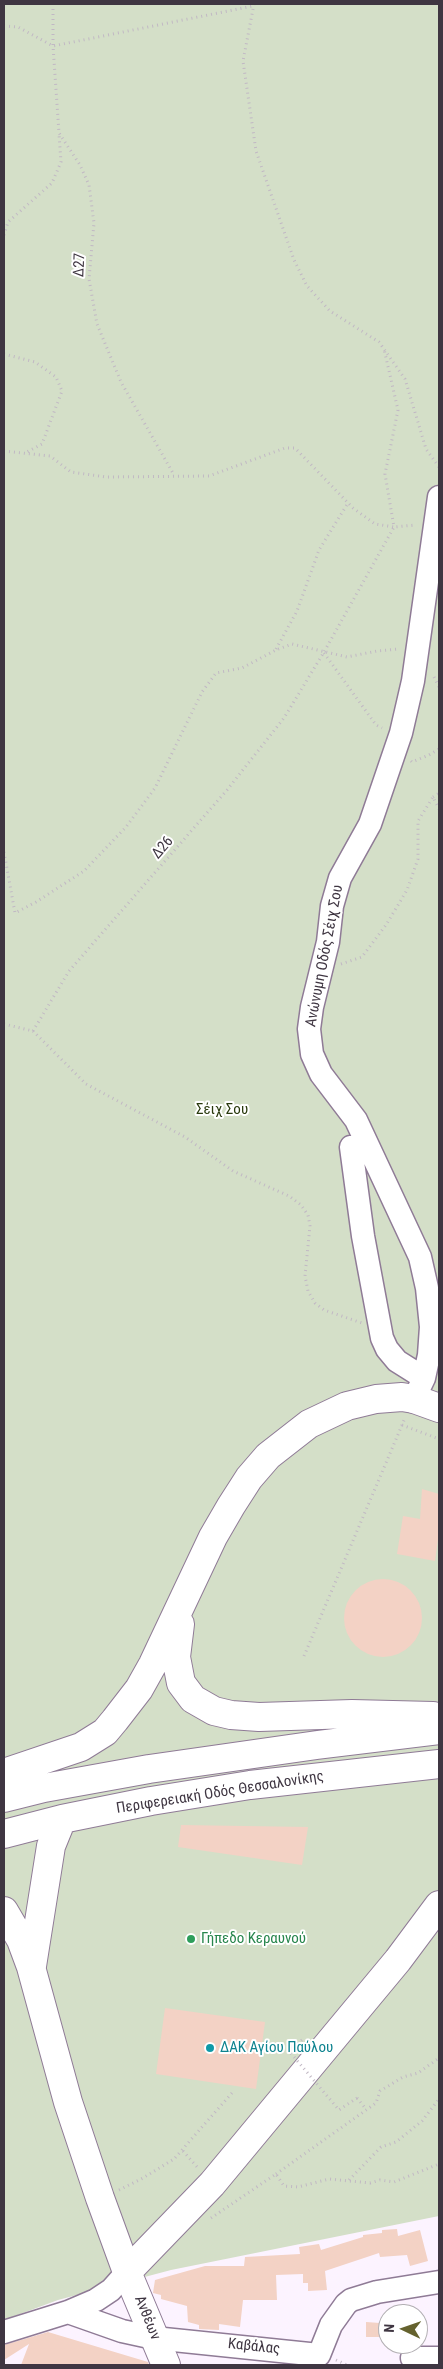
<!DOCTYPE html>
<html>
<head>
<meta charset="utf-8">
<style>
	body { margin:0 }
	#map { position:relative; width:443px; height:2369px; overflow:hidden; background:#fcf3ff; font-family:"Roboto Condensed",sans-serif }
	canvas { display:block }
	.frame { position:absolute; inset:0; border:5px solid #3f3642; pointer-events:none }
	.north { position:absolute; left:378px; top:2304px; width:50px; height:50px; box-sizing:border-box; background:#fff; border:1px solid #b2afb3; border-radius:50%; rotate:273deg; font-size:14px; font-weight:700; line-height:20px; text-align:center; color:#3f3642 }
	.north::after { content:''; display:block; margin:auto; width:18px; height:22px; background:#65622e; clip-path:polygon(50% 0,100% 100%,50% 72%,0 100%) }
</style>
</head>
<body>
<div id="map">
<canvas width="443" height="2369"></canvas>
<div class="frame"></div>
<div class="north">N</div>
</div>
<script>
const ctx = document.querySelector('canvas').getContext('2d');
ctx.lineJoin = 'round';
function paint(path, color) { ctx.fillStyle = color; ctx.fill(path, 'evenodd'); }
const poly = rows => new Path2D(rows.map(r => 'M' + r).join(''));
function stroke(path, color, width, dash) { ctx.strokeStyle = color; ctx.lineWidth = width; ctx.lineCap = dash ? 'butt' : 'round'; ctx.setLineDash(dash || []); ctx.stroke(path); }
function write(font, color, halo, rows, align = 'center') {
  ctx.font = font + ' "Roboto Condensed",sans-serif'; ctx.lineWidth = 4; ctx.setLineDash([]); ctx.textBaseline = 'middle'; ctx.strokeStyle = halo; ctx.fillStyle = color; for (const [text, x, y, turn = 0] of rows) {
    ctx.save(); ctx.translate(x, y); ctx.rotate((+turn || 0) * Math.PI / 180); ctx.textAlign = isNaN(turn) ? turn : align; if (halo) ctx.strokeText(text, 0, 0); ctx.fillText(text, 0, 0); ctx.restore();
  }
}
paint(poly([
	[4,4,439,4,439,2216,171,2270,58,2300,4,2320]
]), '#d4dfc8');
paint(poly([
	[422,1489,439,1494,439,1532,435,1561,397,1554,403,1516,420,1519],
	'344 1618a39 39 0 1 1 78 0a39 39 0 1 1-78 0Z',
	[181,1825,308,1827,302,1865,178,1847],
	[165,2008,265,2022,256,2089,156,2074],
	[397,2229,398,2236,420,2230,428,2261,410,2266,407,2255,380,2257,379,2253,325,2271,327,2290,308,2291,308,2283,303,2283,303,2274,276,2275,277,2300,243,2300,240,2327,219,2324,219,2330,199,2329,199,2325,188,2322,187,2306,161,2299,161,2295,153,2293,155,2280,205,2266,244,2266,245,2257,300,2254,299,2247,319,2244,321,2250,363,2237,363,2235,382,2233,382,2230],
	[366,2322,380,2323,379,2337,366,2337],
	[48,2332,148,2362,149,2365,21,2365,29,2344,4,2360,4,2345]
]), '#f3d2c5');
const minor = poly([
	[351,1147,363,1236,382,1338,387,1349,397,1361,424,1378],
	[414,1399,424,1378,429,1355,431,1327,427,1288,420,1257,356,1120,321,1074,312,1054,309,1029,312,1007,328,942,332,906,340,878,370,824,401,733,413,681,439,497],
	[68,2312,122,2331,154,2338,319,2355,331,2325,346,2304,351,2300,377,2292,439,2282],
	[4,2332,68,2312,96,2300,111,2290,127,2272],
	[412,2358,439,2358]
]);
const major = poly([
	[414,1399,439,1408],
	[166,2365,127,2272,212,2184,398,1960,439,1905]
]);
const highway = poly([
	[180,1624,176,1657,181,1683,193,1699,214,1711,231,1715,259,1717,352,1714,433,1716],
	[4,1773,81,1747,105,1732,115,1720,139,1689,153,1664,213,1537,231,1506,249,1478,268,1456,309,1424,347,1406,376,1399,402,1397,414,1399],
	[4,1798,44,1788,149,1769,317,1745,439,1730],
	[4,1834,62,1819,151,1801,250,1785,439,1764],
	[4,1911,21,1940,31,1967,68,2102,100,2198,127,2272],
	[32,1966,51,1846,62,1819]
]);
stroke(minor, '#8f7b96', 25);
stroke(major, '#8f7b96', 30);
stroke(highway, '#8f7b96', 30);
stroke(poly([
	[53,4,53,46,59,133,80,165,89,185,94,223,89,279,97,324,121,382,174,475],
	[254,4,243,61,256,151,294,260,307,286,330,311,379,342,405,379,426,449,439,467],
	[4,26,18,27,53,46,253,6],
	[4,235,8,222,52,183,61,162,59,134],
	[4,354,35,362,56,377,62,391,42,444,25,453],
	[4,451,50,456,71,472,106,477,209,476,285,448,295,448,353,508,375,524,394,527,385,474,398,410,384,349],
	[276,649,297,611,319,550,348,503],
	[324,653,376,725,382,728],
	[434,677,439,687],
	[411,761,412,762,429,755,439,749],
	[433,797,439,793],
	[4,852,15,913,36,902,84,871,126,827,155,788,202,692,216,673,242,668,276,650,292,644,347,657,377,651,399,649],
	[341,964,362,957,386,925,407,890,418,859,418,821,433,797,439,809],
	[4,1024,33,1031],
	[33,1031,69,971,227,790,284,718,324,652,394,527,416,525],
	[33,1031,86,1084,185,1137,233,1171,289,1196,301,1205,308,1215,310,1226,305,1276,308,1291,315,1303,324,1310,362,1323],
	[402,1425,439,1439],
	[304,1656,405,1418],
	[357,2098,366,2109],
	[183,2151,198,2168],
	[276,2174,376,2103,380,2091,403,2077,418,2073,439,2058],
	[349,2180,381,2147,396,2142,422,2121,439,2099],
	[119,2190,143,2178,174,2159,232,2093],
	[211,2218,276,2174,284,2186,298,2187,329,2179,370,2183,380,2180,394,2182,439,2164],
	[336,2360,347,2365]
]), '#c1b8c4', 3, [1, 4]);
stroke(minor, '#fff', 22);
stroke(major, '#fff', 28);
stroke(highway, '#fff', 28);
stroke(poly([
	[302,2040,289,2051,339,2110,357,2098]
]), '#c1b8c4', 3, [1, 4]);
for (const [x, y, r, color] of [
	[191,1939,5,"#2e9e5b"],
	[210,2048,5,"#0f9aa8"]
]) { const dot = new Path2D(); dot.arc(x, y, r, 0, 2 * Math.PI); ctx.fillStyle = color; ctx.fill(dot); stroke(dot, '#fff', 2); }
write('15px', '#3f3642', '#fff', [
	["Δ27",80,265,-88],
	["Δ26",163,848,-49],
	["Ανώνυμη Οδός Σέιχ Σου",325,956,-79],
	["Περιφερειακή Οδός Θεσσαλονίκης",220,1793,-9],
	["Ανθέων",147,2318,68],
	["Καβάλας",254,2347,6]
]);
write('15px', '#28390c', '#fff', [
	["Σέιχ Σου",222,1110]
]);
write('15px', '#27864d', '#fff', [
	["Γήπεδο Κεραυνού",201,1939]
], 'left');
write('15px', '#0d838f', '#fff', [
	["ΔΑΚ Αγίου Παύλου",220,2048]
], 'left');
</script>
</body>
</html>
